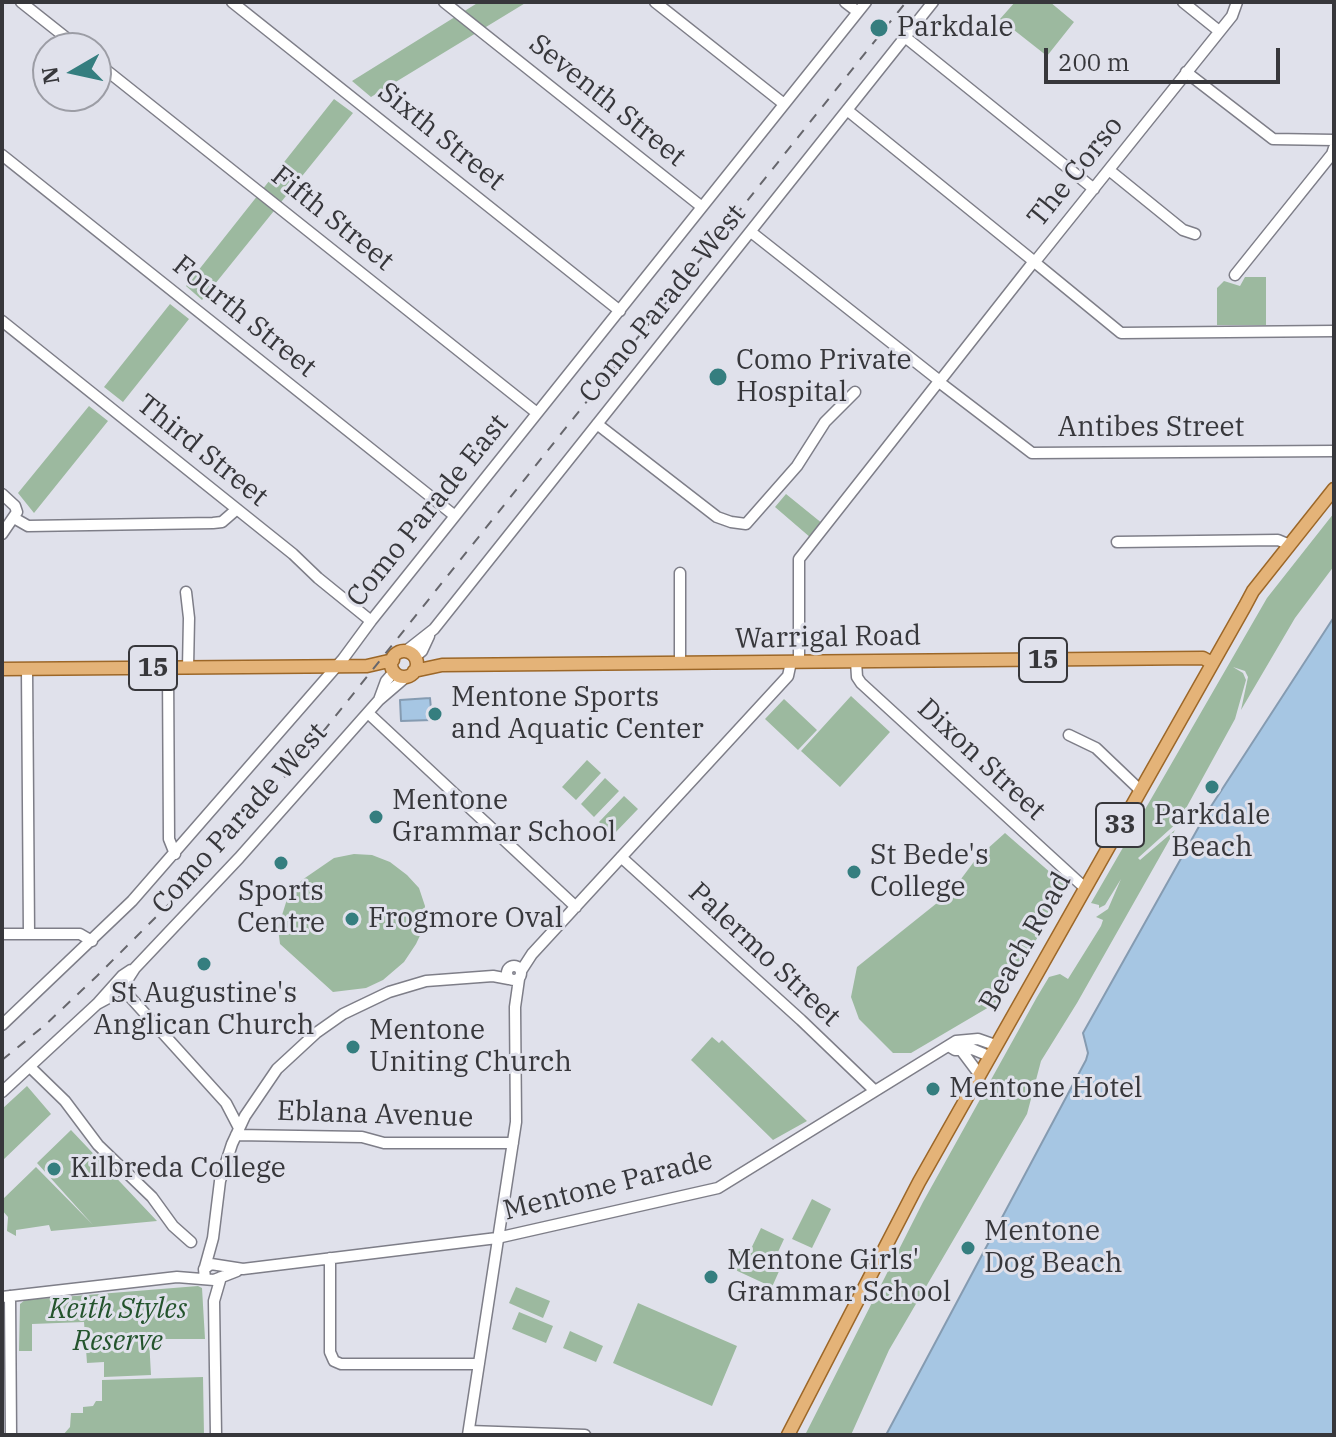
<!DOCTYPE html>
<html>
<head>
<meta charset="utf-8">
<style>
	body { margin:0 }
	#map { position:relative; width:1336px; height:1437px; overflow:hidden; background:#e0e1eb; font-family:"IBM Plex Serif",serif }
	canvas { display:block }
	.frame { position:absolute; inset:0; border:4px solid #37373b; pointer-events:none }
	.north { position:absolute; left:32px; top:32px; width:80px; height:80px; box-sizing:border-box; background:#e0e1eb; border:2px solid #9c9da5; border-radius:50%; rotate:261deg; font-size:22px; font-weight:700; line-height:32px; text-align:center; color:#37373b }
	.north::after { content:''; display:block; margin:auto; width:28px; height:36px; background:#357e7f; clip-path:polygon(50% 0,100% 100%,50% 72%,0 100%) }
	.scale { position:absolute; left:1044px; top:48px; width:236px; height:36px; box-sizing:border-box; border:4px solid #37373b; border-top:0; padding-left:10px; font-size:24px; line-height:28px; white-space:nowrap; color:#37373b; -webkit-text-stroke:6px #e0e1eb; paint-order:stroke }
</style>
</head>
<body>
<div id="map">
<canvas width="1336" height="1437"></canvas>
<div class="frame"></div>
<div class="north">N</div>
<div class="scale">200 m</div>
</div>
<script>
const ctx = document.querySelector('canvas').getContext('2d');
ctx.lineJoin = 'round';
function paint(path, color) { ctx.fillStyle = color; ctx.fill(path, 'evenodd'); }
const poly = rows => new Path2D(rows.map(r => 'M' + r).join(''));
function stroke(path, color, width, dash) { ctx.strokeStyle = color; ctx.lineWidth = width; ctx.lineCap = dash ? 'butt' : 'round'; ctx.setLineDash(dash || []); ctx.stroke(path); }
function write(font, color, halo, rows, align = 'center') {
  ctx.font = font + ' "IBM Plex Serif",serif'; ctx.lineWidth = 6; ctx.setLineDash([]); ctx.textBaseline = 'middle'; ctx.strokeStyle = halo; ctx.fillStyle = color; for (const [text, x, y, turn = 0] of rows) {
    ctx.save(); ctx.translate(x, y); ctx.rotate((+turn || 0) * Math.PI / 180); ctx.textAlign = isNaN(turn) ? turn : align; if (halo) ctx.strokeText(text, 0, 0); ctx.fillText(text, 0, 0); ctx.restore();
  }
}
paint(poly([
	[479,2,527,2,371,97,352,81],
	[1015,2,1050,2,1074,22,1047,56,1000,19],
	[334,99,353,113,202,300,186,286],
	[1245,277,1266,277,1266,325,1217,325,1217,288,1224,281,1240,286],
	[170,304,189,319,123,402,104,387],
	[89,406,108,421,34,513,18,493],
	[786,494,823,524,811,538,775,507],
	[1334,513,1334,566,1295,618,1241,710,1248,677,1245,671,1233,667,1243,673,1246,680,1235,719,1179,821,1138,858,1140,860,1175,830,1077,1003,1041,1061,1027,1114,889,1350,851,1435,805,1435,923,1202,1037,997,1049,977,1060,974,1068,979,1101,926,1103,920,1096,917,1108,909,1121,879,1105,905,1099,908,1099,905,1091,903,1267,598],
	[851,696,890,732,840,787,801,751],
	[784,699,817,730,798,750,765,719],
	[587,760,601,773,576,800,562,787],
	[605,778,619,791,594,817,581,804],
	[624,796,638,809,613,835,599,822],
	[1005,833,1067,887,1001,1000,911,1053,893,1053,859,1019,851,997,857,967,952,891,976,859],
	[354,854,372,855,390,862,407,875,419,888,425,906,424,927,416,944,404,962,383,980,366,988,333,992,280,944,278,928,288,896,302,880,334,858],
	[712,1037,719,1043,722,1040,807,1121,773,1140,691,1060],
	[27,1086,51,1114,2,1161,2,1109],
	[71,1130,157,1221,51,1231,49,1225,16,1230,16,1236,7,1231,8,1217,2,1210,2,1200,36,1167,93,1225,37,1163],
	[812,1199,831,1209,812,1248,792,1239],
	[761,1228,784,1239,772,1265,780,1269,772,1287,731,1268,739,1251,748,1255],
	[198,1286,202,1288,205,1339,149,1339,151,1375,104,1377,104,1362,87,1363,84,1322,32,1324,32,1351,19,1351,20,1304,25,1300],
	[516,1287,550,1301,543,1318,509,1303],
	[638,1303,737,1346,712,1406,613,1363],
	[519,1312,553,1326,546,1343,512,1329],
	[570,1331,603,1346,596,1362,563,1348],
	[203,1377,204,1435,63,1435,70,1427,71,1413,83,1413,83,1407,93,1406,96,1401,102,1401,102,1380]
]), '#9cb99f');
const water = poly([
	[1334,617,1334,1435,886,1435,1086,1060,1088,1053,1083,1033,1206,814,1334,617],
	[430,698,432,720,401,721,400,700,430,698]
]);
paint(water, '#a6c6e3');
stroke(water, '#859bb1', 2);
const minor = poly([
	[21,2,79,48],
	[232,2,620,311],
	[444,2,702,207],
	[655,2,784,104],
	[845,2,858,12],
	[1183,2,1219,31],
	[905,37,1094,189],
	[96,62,537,413],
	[1186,72,1273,139,1334,140],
	[847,110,1031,259],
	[2,155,455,516],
	[1109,170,1183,230,1195,234],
	[751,232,936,378],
	[1038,258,1232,16,1237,2],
	[1038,265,1121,333,1334,331],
	[1235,275,1332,154,1334,148],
	[2,321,293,554,318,578,371,621],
	[943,377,1031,265],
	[943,385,1032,453,1334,451],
	[597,424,717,517,731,522,746,524,797,466,825,422,855,392],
	[2,494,15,506,17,512,2,534],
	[14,518,28,526,213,523,222,522,237,509],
	[1117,542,1278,540,1290,545],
	[680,573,680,663],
	[186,592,189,618,188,668],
	[406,651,434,629,933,2],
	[416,656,422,651,429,636],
	[856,661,857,677,861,683,1085,888],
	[799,662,799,559,936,385],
	[168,668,169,839,175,854],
	[27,669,29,934],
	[379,700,386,681,393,673],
	[368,713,576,907],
	[1069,735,1096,748,1140,790],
	[621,857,801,1020,874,1090],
	[2,934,80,934,92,941],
	'507 973a7 7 0 1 1 14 0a7 7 0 1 1-14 0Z',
	[521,971,532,954,788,676,791,662],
	[121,987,226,1103,239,1128],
	[97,1004,110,997,126,982,135,968,239,858,379,700,407,676],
	[2,1025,132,901,343,659,371,621,866,2],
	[950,1047,955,1050,972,1049,989,1056],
	[961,1050,979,1074],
	[30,1067,65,1101,98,1145,152,1197,173,1226,191,1242],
	[2,1092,97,1004,122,976,131,970],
	[236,1135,362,1137,384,1143,513,1143],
	[330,1258,330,1352,334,1361,341,1364,479,1364],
	[205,1267,213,1238,220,1181,232,1144,245,1116,277,1069,316,1033,343,1014,389,992,426,981,493,976,509,979],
	[205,1278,204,1269,211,1264,243,1269,497,1238,718,1188,956,1041,978,1039,995,1045],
	[10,1296,11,1435],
	[2,1297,177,1277,214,1280,237,1271],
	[469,1431,585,1435],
	[216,1435,214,1301,221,1277],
	[468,1435,516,1122,515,1007,519,979]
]);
const major = poly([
	'391 664a13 13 0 1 1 26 0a13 13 0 1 1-26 0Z',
	[2,669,367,666,393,660],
	[414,671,442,665,1203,658,1212,663],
	[788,1435,919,1182,1245,606,1253,591,1334,489]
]);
stroke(minor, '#7e7e88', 13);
stroke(major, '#9c6728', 15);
stroke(minor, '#fff', 10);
stroke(major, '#e4b378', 12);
stroke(poly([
	[2,1060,44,1026,97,976,179,894,257,809,322,733,906,2]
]), '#66666c', 2, [10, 10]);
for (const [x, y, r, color] of [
	[879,28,10,"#357e7f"],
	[718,377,10,"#357e7f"],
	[435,714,8,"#357e7f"],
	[1212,787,8,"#357e7f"],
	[376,817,8,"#357e7f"],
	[281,863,8,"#357e7f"],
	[854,872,8,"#357e7f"],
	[352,919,8,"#357e7f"],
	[204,964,8,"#357e7f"],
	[353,1047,8,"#357e7f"],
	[933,1089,8,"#357e7f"],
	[54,1169,8,"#357e7f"],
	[968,1248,8,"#357e7f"],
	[711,1277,8,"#357e7f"]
]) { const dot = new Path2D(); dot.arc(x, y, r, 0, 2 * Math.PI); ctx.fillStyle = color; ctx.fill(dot); stroke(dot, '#e0e1eb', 3); }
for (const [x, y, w] of [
	[1043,660,48],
	[153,668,48],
	[1120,825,48]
]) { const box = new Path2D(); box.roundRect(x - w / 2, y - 22, w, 44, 6); ctx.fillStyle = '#e0e1eb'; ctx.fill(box); stroke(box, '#37373b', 2); }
write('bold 26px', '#37373b', null, [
	["15",1043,660],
	["15",153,668],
	["33",1120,825]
]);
write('28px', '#37373b', '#e0e1eb', [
	["Parkdale",897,28],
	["Como Private",736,361],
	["Hospital",736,393],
	["Mentone Sports",451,698],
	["and Aquatic Center",451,730],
	["Mentone",392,801],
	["Grammar School",392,833],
	["Parkdale",1212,816,"center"],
	["Beach",1212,848,"center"],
	["St Bede's",870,856],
	["College",870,888],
	["Sports",281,892,"center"],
	["Centre",281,924,"center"],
	["Frogmore Oval",368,919],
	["St Augustine's",204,994,"center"],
	["Anglican Church",204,1026,"center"],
	["Mentone",369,1031],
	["Uniting Church",369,1063],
	["Mentone Hotel",949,1089],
	["Kilbreda College",70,1169],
	["Mentone",984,1232],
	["Dog Beach",984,1264],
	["Mentone Girls'",727,1261],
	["Grammar School",727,1293]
], 'left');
write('28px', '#37373b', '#e0e1eb', [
	["Seventh Street",607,101,39],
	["Sixth Street",441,137,39],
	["The Corso",1076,172,-51],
	["Fifth Street",332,219,39],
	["Como Parade West",663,304,-51],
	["Fourth Street",244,317,39],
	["Antibes Street",1151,428],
	["Third Street",202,451,39],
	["Como Parade East",428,511,-51],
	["Warrigal Road",828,638,-1],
	["Dixon Street",981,760,43],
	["Como Parade West",240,819,-48],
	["Beach Road",1026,942,-60],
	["Palermo Street",764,955,43],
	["Eblana Avenue",375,1115,2],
	["Mentone Parade",608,1186,-14]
]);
write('italic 28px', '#24542d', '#e0e1eb', [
	["Keith Styles",118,1310],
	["Reserve",118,1342]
]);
</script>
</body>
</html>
